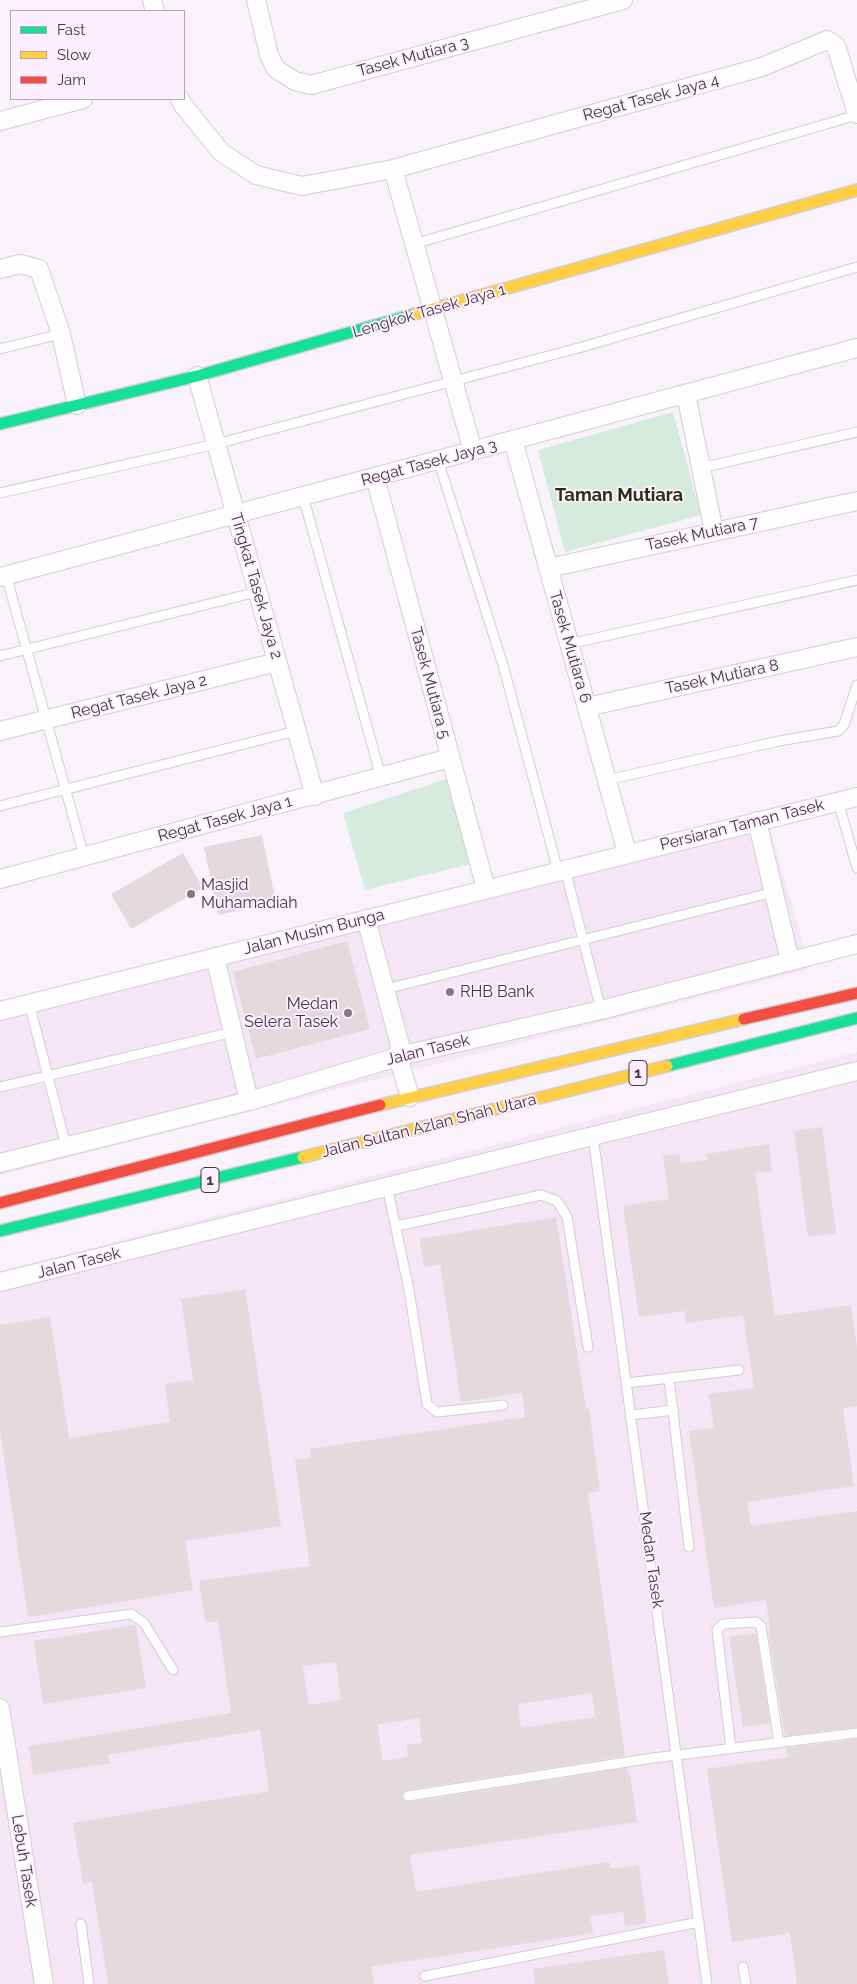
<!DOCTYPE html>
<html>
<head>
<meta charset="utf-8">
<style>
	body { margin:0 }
	#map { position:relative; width:857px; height:1984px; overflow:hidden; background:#faf2fb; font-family:Raleway,sans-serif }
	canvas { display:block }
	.legend { position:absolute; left:10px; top:10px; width:175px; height:90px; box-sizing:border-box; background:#fdeeff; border:1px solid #b1a6b2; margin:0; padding:6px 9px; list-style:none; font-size:15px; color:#3f393f }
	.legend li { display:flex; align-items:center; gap:10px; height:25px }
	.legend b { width:25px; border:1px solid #b1a6b2 }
</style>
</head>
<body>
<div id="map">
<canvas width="857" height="1984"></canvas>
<ul class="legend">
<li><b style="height:6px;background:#16e098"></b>Fast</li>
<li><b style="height:6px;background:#ffcf43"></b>Slow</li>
<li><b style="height:6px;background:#f24e42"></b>Jam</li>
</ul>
</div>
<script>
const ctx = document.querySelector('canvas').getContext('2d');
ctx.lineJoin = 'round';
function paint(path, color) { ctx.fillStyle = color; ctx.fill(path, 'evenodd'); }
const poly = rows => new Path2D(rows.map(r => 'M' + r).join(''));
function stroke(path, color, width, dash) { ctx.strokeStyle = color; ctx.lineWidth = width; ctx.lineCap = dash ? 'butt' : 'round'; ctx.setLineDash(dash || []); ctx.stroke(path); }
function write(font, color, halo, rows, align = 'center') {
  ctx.font = font + ' Raleway,sans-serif'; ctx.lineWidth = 4; ctx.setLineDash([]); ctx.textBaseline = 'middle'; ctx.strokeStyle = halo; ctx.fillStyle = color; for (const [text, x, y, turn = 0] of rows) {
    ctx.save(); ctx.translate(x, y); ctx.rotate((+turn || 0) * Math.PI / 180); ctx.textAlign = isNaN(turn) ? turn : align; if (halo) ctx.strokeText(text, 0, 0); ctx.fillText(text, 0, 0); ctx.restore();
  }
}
paint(poly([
	[765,811,810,969,0,1175,0,1002],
	[857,1052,857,1984,0,1984,0,1271]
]), '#f5e6f6');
paint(poly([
	[673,412,701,515,565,552,538,450],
	[446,779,470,864,365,890,343,813]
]), '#d4ebdd');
paint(poly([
	[262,835,276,903,218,915,204,847],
	[183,853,203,888,131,929,111,894],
	[347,941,370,1029,256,1059,233,972],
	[822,1127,836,1233,808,1237,794,1131],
	[769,1144,772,1171,755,1173,775,1316,851,1305,857,1348,857,1406,843,1408,854,1486,747,1502,751,1526,857,1511,857,1727,785,1736,768,1631,770,1631,766,1600,714,1608,689,1431,714,1428,709,1394,754,1388,743,1315,686,1323,684,1311,639,1317,623,1206,669,1199,663,1156,680,1154,681,1163,707,1160,706,1154],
	[556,1217,586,1409,589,1408,600,1491,588,1493,625,1756,407,1790,402,1796,403,1800,409,1802,627,1768,628,1775,630,1774,637,1822,410,1855,416,1892,609,1862,610,1869,639,1865,647,1923,625,1926,623,1912,590,1916,593,1933,371,1967,374,1984,108,1984,92,1882,83,1884,73,1823,269,1791,260,1730,108,1755,110,1763,33,1775,29,1746,231,1713,218,1621,206,1623,199,1581,310,1566,295,1460,311,1458,310,1449,525,1417,522,1393,461,1402,440,1264,424,1267,420,1239],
	[336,1662,341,1700,309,1705,303,1666],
	[592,1693,595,1717,521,1728,518,1704],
	[419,1718,422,1743,407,1745,408,1757,383,1761,377,1725],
	[245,1289,281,1526,185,1541,193,1590,28,1617,0,1431,0,1325,50,1317,69,1438,170,1422,165,1384,193,1380,181,1299],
	[136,1625,146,1688,43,1704,34,1641],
	[756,1633,770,1723,743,1727,729,1637],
	[857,1739,857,1984,797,1984,790,1933,732,1942,707,1769,788,1757,786,1748],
	[664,1950,669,1984,535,1984,533,1969]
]), '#e2dadc');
const lane = poly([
	[414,244,857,115],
	[0,349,61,334],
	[438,460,503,665,558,871],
	[701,468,857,432],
	[0,493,216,444,582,347,857,267],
	[303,496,381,777],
	[6,575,84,856],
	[569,644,857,580],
	[0,656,257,592],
	[607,780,779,741,838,731,844,725,857,685],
	[838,801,857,868],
	[0,806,296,731],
	[565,869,601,1010],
	[386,989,774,892],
	[29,1003,66,1146],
	[0,1087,233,1032],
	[593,1136,707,1984],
	[387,1186,409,1290,427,1404,437,1412,503,1405],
	[397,1226,541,1195,557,1201,567,1217,588,1347],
	[669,1378,689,1547],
	[627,1383,739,1370],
	[631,1415,674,1410],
	[0,1632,131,1614,144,1623,173,1670],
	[731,1749,717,1630,723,1624,756,1622,761,1626,779,1743],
	[408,1796,653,1758,857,1733],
	[81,1924,89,1984],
	[743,1967,746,1984],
	[425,1976,699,1922]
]);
const street = poly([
	[152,0,155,11],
	[256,0,269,55,276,69,295,81,311,85,623,0],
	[180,99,183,105,221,152,256,175,302,186,393,169,762,67,827,40,836,46,857,114],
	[0,121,83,99],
	[393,169,473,451],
	[0,269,20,264,39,269,61,334,77,405],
	[197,376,315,796],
	[686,394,714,532],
	[513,440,627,853],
	[375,477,486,889],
	[548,568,857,501],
	[0,577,857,348],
	[587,707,857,647],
	[0,731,277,662],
	[757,821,790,961],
	[0,879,450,758],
	[366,919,400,1045,398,1057,410,1097],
	[215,957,249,1101],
	[0,1011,857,797],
	[0,1163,249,1101,408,1054,601,1010,857,944],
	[0,1282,857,1071],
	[0,1708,44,1984]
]);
const fast = poly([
	[0,424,197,376,415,314],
	[667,1066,857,1018],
	[0,1231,303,1157]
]);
const slow = poly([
	[415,314,857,190],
	[380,1105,744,1019],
	[303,1157,667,1066]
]);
const jam = poly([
	[744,1019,857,993],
	[0,1203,380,1105]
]);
stroke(lane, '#d3cdd4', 11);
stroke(street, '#d3cdd4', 20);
stroke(fast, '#d3cdd4', 14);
stroke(slow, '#d3cdd4', 14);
stroke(jam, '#d3cdd4', 14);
stroke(lane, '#fefdfe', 9);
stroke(street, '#fefdfe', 18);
stroke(fast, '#16e098', 11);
stroke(slow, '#ffcf43', 11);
stroke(jam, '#f24e42', 11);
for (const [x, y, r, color] of [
	[191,894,5,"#807a81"],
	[450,992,5,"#807a81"],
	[348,1013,5,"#807a81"]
]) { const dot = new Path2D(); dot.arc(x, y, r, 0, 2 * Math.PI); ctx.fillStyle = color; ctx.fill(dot); stroke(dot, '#fdeeff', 2); }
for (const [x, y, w] of [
	[638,1073,18],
	[210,1180,18]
]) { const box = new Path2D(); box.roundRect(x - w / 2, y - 12.5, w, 25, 4); ctx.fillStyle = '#fdeeff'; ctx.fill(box); stroke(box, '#3f393f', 1); }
write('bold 15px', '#3f393f', null, [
	["1",638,1073],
	["1",210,1180]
]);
write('16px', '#3f393f', '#fdeeff', [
	["Tasek Mutiara 3",413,57,-15],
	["Regat Tasek Jaya 4",651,98,-15],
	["Lengkok Tasek Jaya 1",429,311,-16],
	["Regat Tasek Jaya 3",429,463,-15],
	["Tasek Mutiara 7",702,534,-12],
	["Tingkat Tasek Jaya 2",256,586,74],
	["Tasek Mutiara 6",570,647,74],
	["Tasek Mutiara 8",722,677,-12],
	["Tasek Mutiara 5",430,683,75],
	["Regat Tasek Jaya 2",139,697,-14],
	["Regat Tasek Jaya 1",225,819,-15],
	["Persiaran Taman Tasek",742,825,-14],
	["Jalan Musim Bunga",314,932,-14],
	["Jalan Tasek",428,1050,-14],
	["Jalan Sultan Azlan Shah Utara",429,1126,-14],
	["Jalan Tasek",79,1263,-14],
	["Medan Tasek",651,1560,82],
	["Lebuh Tasek",24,1861,81]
]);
write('16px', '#3f393f', '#fdeeff', [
	["Masjid",201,885],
	["Muhamadiah",201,903],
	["RHB Bank",460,992],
	["Medan",338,1004,"right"],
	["Selera Tasek",338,1022,"right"]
], 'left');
write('bold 18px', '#26310b', '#fdeeff', [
	["Taman Mutiara",619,496]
]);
</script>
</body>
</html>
